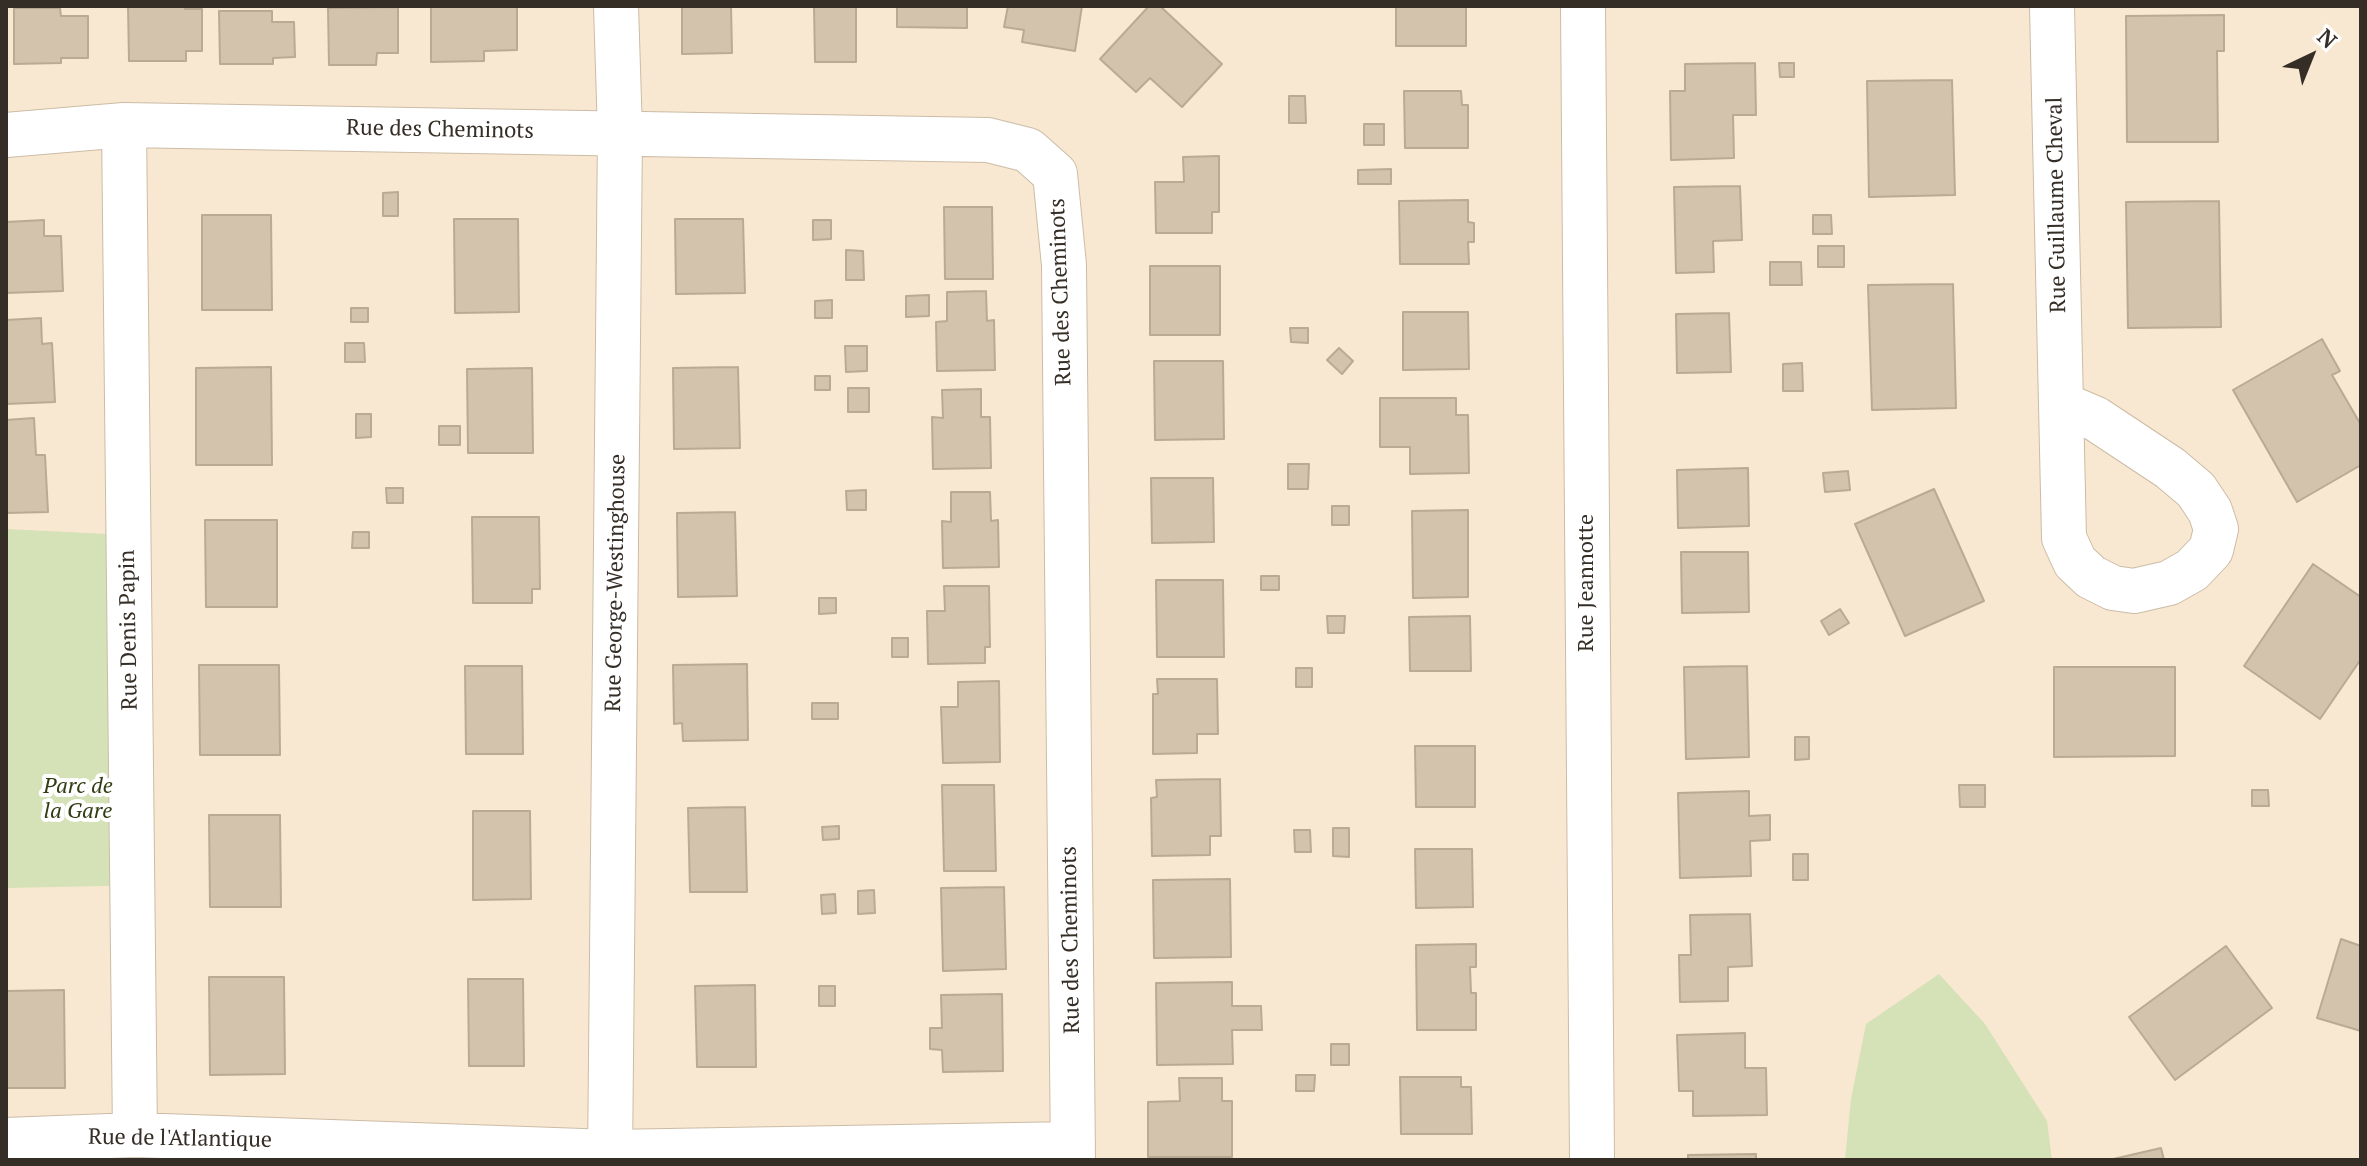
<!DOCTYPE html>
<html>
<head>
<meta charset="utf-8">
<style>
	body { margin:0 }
	#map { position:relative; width:2367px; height:1166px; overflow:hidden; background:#f8e8d1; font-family:"PT Serif",serif }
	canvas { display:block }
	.frame { position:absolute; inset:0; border:8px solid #352e26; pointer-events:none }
	.north { position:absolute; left:2271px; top:16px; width:80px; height:80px; -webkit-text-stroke:6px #fff; paint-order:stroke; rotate:43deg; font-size:22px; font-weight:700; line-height:32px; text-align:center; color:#352e26 }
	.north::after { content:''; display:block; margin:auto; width:28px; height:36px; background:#352e26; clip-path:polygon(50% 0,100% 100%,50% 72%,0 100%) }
</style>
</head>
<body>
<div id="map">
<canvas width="2367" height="1166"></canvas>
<div class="frame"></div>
<div class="north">N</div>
</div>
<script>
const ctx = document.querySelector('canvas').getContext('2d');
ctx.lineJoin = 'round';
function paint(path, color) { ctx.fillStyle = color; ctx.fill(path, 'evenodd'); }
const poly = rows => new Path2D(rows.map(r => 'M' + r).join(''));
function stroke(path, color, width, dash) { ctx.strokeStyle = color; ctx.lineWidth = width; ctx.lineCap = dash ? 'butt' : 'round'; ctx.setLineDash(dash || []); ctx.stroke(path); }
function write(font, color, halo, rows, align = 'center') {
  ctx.font = font + ' "PT Serif",serif'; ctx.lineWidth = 8; ctx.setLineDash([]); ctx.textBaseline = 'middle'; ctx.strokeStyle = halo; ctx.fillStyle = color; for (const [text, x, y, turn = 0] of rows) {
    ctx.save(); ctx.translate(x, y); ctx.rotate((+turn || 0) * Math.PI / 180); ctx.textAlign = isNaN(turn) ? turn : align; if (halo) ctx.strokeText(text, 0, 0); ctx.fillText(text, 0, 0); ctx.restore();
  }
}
paint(poly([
	[6,529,147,536,153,885,6,888],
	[1939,974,1985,1024,2047,1121,2052,1160,1845,1160,1851,1099,1866,1024]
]), '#d5e1b6');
const building = poly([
	[128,6,185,6,185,9,202,9,202,51,186,51,186,61,129,61,128,6],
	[431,6,517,6,517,50,484,51,484,61,431,62,431,6],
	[682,6,731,6,732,53,682,54,682,6],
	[814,6,856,6,856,62,815,62,814,6],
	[897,6,967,6,967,28,897,27,897,6],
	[1008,6,1082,6,1075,51,1022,42,1024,30,1004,27,1008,6],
	[1149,6,1160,6,1222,64,1182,107,1150,78,1136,92,1100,59,1149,6],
	[1396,6,1466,6,1466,46,1396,46,1396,6],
	[398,7,398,53,377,53,376,65,329,65,328,8,398,7],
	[14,8,60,8,61,16,88,16,88,58,61,58,61,63,14,64,14,8],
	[219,11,272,11,272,22,294,22,295,57,273,58,273,64,220,64,219,11],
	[2224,15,2224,51,2217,51,2218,142,2127,142,2126,16,2224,15],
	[1755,63,1756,115,1733,115,1734,158,1671,160,1670,91,1685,91,1685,64,1755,63],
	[1779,63,1794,63,1794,77,1780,77,1779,63],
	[1952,80,1955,195,1869,197,1867,81,1952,80],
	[1404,91,1461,91,1462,105,1468,105,1468,148,1405,148,1404,91],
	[1289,96,1305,96,1306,123,1289,123,1289,96],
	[1364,124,1384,124,1384,145,1364,145,1364,124],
	[1219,156,1219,212,1212,212,1212,233,1156,233,1155,182,1184,182,1183,157,1219,156],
	[1391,169,1391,184,1358,184,1358,170,1391,169],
	[1740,186,1742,240,1713,241,1714,272,1676,273,1674,187,1740,186],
	[398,192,398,216,383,216,383,193,398,192],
	[1468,200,1468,222,1474,223,1474,242,1468,242,1469,264,1400,264,1399,201,1468,200],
	[2219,201,2221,327,2128,328,2126,202,2219,201],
	[944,207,992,207,993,279,945,279,944,207],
	[202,215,271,215,272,310,202,310,202,215],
	[1813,215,1831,215,1832,234,1813,234,1813,215],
	[454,219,518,219,519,312,455,313,454,219],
	[675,219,743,219,745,293,676,294,675,219],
	[44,220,44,236,61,236,63,291,6,293,6,222,44,220],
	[813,220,831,220,831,239,813,240,813,220],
	[1818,246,1844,246,1844,267,1818,267,1818,246],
	[846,250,863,251,864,280,846,280,846,250],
	[1770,262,1801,262,1802,285,1770,285,1770,262],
	[1150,266,1220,266,1220,335,1150,335,1150,266],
	[1953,284,1956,408,1872,410,1868,285,1953,284],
	[986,291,987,321,994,320,995,370,937,371,936,322,947,321,947,292,986,291],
	[929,295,929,316,906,317,906,296,929,295],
	[832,300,832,318,815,318,815,301,832,300],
	[351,308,368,308,368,322,351,322,351,308],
	[1403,312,1468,312,1469,369,1403,370,1403,312],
	[1729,313,1731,372,1677,373,1676,314,1729,313],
	[41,318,42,344,52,343,55,402,6,404,6,320,41,318],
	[1290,328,1308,328,1308,343,1291,342,1290,328],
	[2322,339,2340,371,2332,375,2361,425,2361,465,2297,502,2233,390,2322,339],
	[345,343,364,343,365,362,345,362,345,343],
	[845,346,867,346,867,371,846,372,845,346],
	[1339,348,1353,361,1342,374,1327,360,1339,348],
	[1154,361,1223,361,1224,439,1155,440,1154,361],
	[1802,363,1803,391,1783,391,1783,364,1802,363],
	[271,367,272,465,196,465,196,368,271,367],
	[738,367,740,448,674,449,673,368,738,367],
	[532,368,533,453,468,453,467,369,532,368],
	[815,376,830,376,830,390,815,390,815,376],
	[848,388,869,388,869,412,848,412,848,388],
	[981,389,981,417,990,417,991,468,933,469,932,417,943,418,942,390,981,389],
	[1380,398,1456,398,1456,415,1468,415,1469,473,1410,474,1410,447,1380,447,1380,398],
	[356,414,371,414,371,437,356,438,356,414],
	[34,418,36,455,45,455,48,512,6,513,6,420,34,418],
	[439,426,460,426,460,445,439,445,439,426],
	[1288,464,1309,464,1308,489,1288,489,1288,464],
	[1748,468,1749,526,1678,528,1677,470,1748,468],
	[1848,471,1850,490,1825,492,1823,473,1848,471],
	[1151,478,1213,478,1214,542,1152,543,1151,478],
	[386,488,403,488,403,503,387,503,386,488],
	[1934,489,1984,601,1905,636,1855,524,1934,489],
	[866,490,866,510,847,510,846,491,866,490],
	[951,492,990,492,991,521,998,520,999,567,943,568,942,521,951,522,951,492],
	[1332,506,1349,506,1349,525,1332,525,1332,506],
	[1468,510,1468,597,1413,598,1412,511,1468,510],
	[735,512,737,596,678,597,677,513,735,512],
	[472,517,539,517,540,589,532,589,532,603,473,603,472,517],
	[205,520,277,520,277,607,206,607,205,520],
	[353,532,369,532,369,548,352,548,353,532],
	[1681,552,1748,552,1749,612,1682,613,1681,552],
	[2313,564,2361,597,2361,659,2320,719,2244,666,2313,564],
	[1261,576,1279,576,1279,590,1261,590,1261,576],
	[1156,580,1223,580,1224,657,1157,657,1156,580],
	[944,586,989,586,990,647,985,647,985,663,928,664,927,611,945,611,944,586],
	[819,598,836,598,836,613,819,614,819,598],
	[1840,609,1849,623,1829,635,1821,621,1840,609],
	[1327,616,1345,616,1344,633,1328,633,1327,616],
	[1470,616,1471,671,1410,671,1409,617,1470,616],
	[892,638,908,638,908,657,892,657,892,638],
	[747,664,748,740,683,741,682,723,674,724,673,665,747,664],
	[199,665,279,665,280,755,200,755,199,665],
	[465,666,522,666,523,754,466,754,465,666],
	[1747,666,1749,757,1686,759,1684,667,1747,666],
	[2054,667,2175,667,2175,756,2054,757,2054,667],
	[1296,668,1312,668,1312,687,1296,687,1296,668],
	[1157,679,1217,679,1218,734,1197,734,1197,753,1153,754,1153,694,1158,694,1157,679],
	[999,681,1000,762,943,763,941,707,958,707,958,682,999,681],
	[812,703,838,703,838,719,812,719,812,703],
	[1795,737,1809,737,1809,759,1795,760,1795,737],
	[1415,746,1475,746,1475,807,1416,807,1415,746],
	[1220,779,1221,836,1210,836,1210,855,1152,856,1151,798,1157,797,1156,780,1220,779],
	[942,785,994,785,996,871,944,871,942,785],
	[1959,785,1985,785,1985,807,1960,807,1959,785],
	[2252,790,2268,790,2269,806,2252,806,2252,790],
	[1749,791,1749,816,1770,815,1770,840,1750,841,1751,876,1680,878,1678,793,1749,791],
	[745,807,747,892,690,892,688,808,745,807],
	[473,811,530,811,531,899,473,900,473,811],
	[209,815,280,815,281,907,210,907,209,815],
	[839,826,839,839,823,840,822,827,839,826],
	[1333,828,1349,828,1349,857,1333,856,1333,828],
	[1294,830,1310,830,1311,852,1295,852,1294,830],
	[1415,849,1472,849,1473,907,1416,908,1415,849],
	[1793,854,1808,854,1808,880,1793,880,1793,854],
	[1230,879,1231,957,1154,958,1153,880,1230,879],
	[1004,887,1006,969,943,971,941,888,1004,887],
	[874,890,875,913,858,914,858,891,874,890],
	[835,894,836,913,822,914,821,895,835,894],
	[1750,914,1752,966,1728,967,1728,1001,1680,1002,1679,955,1691,955,1690,915,1750,914],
	[2341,939,2361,946,2361,1031,2317,1018,2341,939],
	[1476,944,1476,967,1470,967,1471,993,1476,993,1476,1030,1417,1030,1416,945,1476,944],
	[2226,946,2272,1008,2175,1080,2129,1017,2226,946],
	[209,977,284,977,285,1074,210,1075,209,977],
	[468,979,523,979,524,1066,469,1066,468,979],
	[1232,982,1232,1006,1261,1006,1262,1030,1232,1030,1233,1064,1157,1065,1156,983,1232,982],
	[755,985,756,1067,697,1067,695,986,755,985],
	[819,986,835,986,835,1006,819,1006,819,986],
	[64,990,65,1088,6,1088,6,991,64,990],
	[1002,994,1003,1071,943,1072,942,1050,930,1049,930,1028,942,1028,941,995,1002,994],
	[1745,1033,1745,1068,1766,1068,1767,1115,1693,1116,1693,1091,1679,1091,1677,1035,1745,1033],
	[1331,1044,1349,1044,1349,1065,1331,1065,1331,1044],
	[1296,1075,1315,1075,1314,1091,1296,1091,1296,1075],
	[1400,1077,1461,1077,1461,1087,1471,1087,1472,1134,1401,1134,1400,1077],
	[1179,1078,1222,1078,1222,1101,1232,1101,1232,1157,1148,1157,1148,1102,1180,1101,1179,1078],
	[2161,1148,2164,1160,2109,1160,2161,1148],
	[1756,1154,1756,1160,1688,1160,1688,1155,1756,1154]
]);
paint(building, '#d3c3ad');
stroke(building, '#b9aa94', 2);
const minor = poly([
	[1583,6,1592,1160],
	[2052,6,2064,538,2075,562,2091,577,2113,588,2134,591,2169,583,2192,570,2211,550,2216,529,2210,511,2196,490,2170,468,2096,419,2061,404],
	[124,125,135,1135],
	[6,135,124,125,988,140,1028,150,1055,174,1064,265,1073,1160],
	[6,1140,135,1135,610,1152,1073,1144],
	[610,1160,620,132,616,6]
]);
stroke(minor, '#ccbca6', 46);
stroke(minor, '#fff', 44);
write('22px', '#352e26', '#fff', [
	["Rue des Cheminots",440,130,1],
	["Rue Guillaume Cheval",2057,205,-91],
	["Rue des Cheminots",1061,292,-92],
	["Rue George-Westinghouse",616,583,-89],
	["Rue Jeannotte",1587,583,-90],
	["Rue Denis Papin",129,630,-91],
	["Rue des Cheminots",1071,940,-91],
	["Rue de l'Atlantique",180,1139,1]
]);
write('italic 22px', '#323c12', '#fff', [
	["Parc de",78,787],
	["la Gare",78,812]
]);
</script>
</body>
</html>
